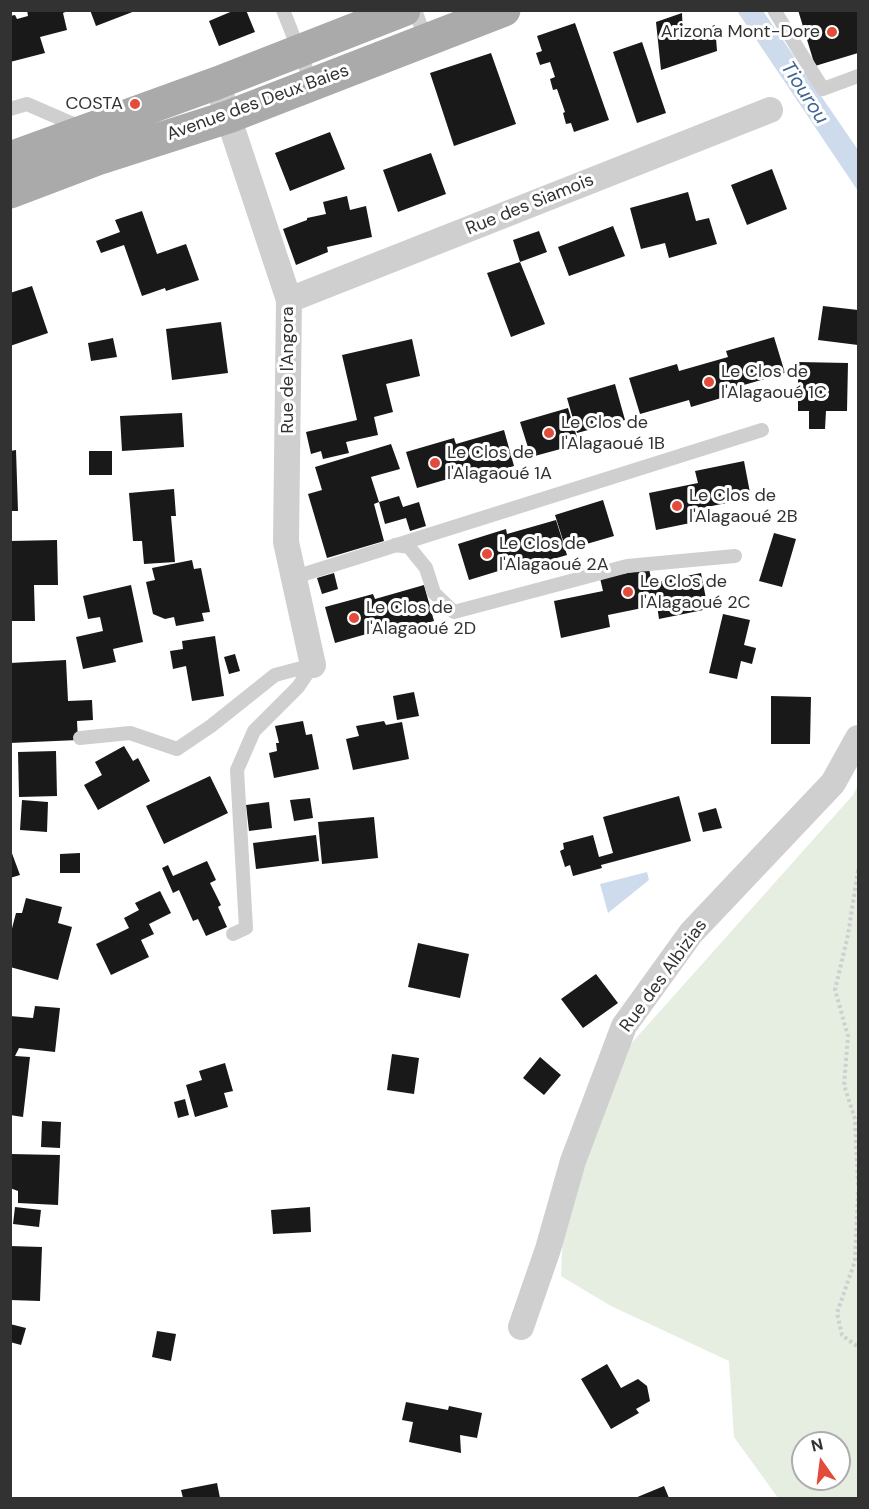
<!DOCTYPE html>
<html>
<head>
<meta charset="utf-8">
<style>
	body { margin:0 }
	#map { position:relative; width:869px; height:1509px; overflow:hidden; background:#fff; font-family:"DM Sans",sans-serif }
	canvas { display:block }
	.frame { position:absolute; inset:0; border:12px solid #323232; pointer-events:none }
	.north { position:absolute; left:791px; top:1431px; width:60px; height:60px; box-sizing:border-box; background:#fff; border:2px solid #adadad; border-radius:50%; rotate:346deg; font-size:16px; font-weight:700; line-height:24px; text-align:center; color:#323232 }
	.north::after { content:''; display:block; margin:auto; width:21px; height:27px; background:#e24c3a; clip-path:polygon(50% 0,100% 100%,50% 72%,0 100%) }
</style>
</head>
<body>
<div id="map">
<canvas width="869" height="1509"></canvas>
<div class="frame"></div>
<div class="north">N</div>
</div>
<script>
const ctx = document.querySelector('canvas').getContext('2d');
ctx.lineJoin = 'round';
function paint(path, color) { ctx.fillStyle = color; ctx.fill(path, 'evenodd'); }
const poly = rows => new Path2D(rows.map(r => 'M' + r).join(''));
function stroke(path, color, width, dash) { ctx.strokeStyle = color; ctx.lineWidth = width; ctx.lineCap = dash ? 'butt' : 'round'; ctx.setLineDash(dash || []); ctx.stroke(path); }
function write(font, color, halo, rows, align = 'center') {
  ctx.font = font + ' "DM Sans",sans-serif'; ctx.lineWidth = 6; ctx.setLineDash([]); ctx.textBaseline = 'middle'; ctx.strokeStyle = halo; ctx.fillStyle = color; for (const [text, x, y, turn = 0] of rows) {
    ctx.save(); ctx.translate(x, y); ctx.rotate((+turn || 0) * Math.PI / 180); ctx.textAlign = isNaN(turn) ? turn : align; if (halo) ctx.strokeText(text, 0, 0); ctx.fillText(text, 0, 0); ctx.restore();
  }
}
paint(poly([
	[858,785,858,1498,778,1498,734,1437,729,1361,611,1306,561,1276,563,1231,620,1056,853,795],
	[803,1443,839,1443,839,1479,803,1479]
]), '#e5eee0');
paint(poly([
	[737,11,763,11,858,150,858,191],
	[647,872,649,880,608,913,600,884]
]), '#cedbed');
paint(poly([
	[27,10,70,10,63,13,67,30,40,37,45,53,10,62,10,16,15,15,17,19,28,16],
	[90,10,135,10,135,11,96,26],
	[235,10,246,10,255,32,219,46,209,21],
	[798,10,858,10,858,53,815,66],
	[682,13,683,36,715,25,717,51,661,70,656,22],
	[575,23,609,120,574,132,571,123,566,124,563,113,565,112,557,89,553,90,550,79,555,77,550,62,540,65,536,53,542,51,537,36],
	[642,42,666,113,637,123,613,52],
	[491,53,516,124,454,146,430,73],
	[330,132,345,169,290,191,275,153],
	[431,153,446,194,398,212,383,170],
	[772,169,787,209,747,225,731,185],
	[688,192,696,221,709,218,717,244,669,258,665,243,641,249,630,208],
	[347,196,350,210,366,206,372,237,327,247,328,252,296,265,283,229,307,220,307,218,326,214,323,202],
	[142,211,157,254,186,244,199,280,166,291,165,288,142,296,124,245,101,253,96,241,120,232,115,220],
	[613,226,625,256,569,276,558,247],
	[539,231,547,252,520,262,513,240],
	[520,262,545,324,511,337,487,273],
	[32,286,48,333,10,346,10,293],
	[823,306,858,310,858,345,818,340],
	[221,322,228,373,172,380,166,329],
	[774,337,785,373,737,387,738,393,691,407,689,400,640,414,629,378,677,364,679,371,728,357,726,351],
	[113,338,117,357,91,361,88,343],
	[412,339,420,376,386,384,393,412,374,417,378,435,346,442,349,453,323,459,321,451,311,454,306,432,357,420,342,355],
	[798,362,848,363,847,411,826,411,825,429,809,429,809,411,798,411],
	[615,384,625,420,577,433,567,398],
	[568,408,579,444,531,457,520,422],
	[182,413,184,447,122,451,120,416],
	[504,430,514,466,467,480,465,474,417,488,406,452,454,438,456,444],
	[391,444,400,469,371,477,379,502,374,504,384,541,327,558,308,494,322,490,315,467],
	[16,450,18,511,10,511,10,451],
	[89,451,112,451,112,475,89,475],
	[744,461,751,498,702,508,705,520,656,530,649,493,698,483,695,471],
	[174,489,176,516,171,516,175,562,144,564,142,541,133,541,129,493],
	[399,496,403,507,419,502,426,526,410,531,406,518,385,524,379,502],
	[603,500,614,536,566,550,555,515],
	[556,520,567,555,519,569,518,565,469,580,458,544,506,529,507,534],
	[774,533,796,539,782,587,759,581],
	[57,540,58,585,34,585,35,621,10,621,10,541],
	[192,560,194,569,201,568,210,612,202,613,204,621,176,626,174,617,165,619,153,614,146,582,155,580,152,568],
	[649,569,652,583,701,573,708,609,659,619,657,605,608,615,610,627,561,638,554,601,603,591,600,578],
	[334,573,338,589,322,594,317,578],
	[131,585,143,642,113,649,116,662,83,669,76,637,103,631,100,617,88,619,83,596],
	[424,585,434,621,386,635,384,629,335,643,325,607,373,594,375,599],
	[723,614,750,620,744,645,756,648,752,664,741,661,737,679,709,673],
	[215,636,224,696,192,701,186,666,173,669,170,651,183,649,182,641],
	[235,654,240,671,229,674,224,657],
	[66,660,68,701,92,700,93,720,77,721,78,740,10,743,10,663],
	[414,692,419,716,397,720,393,696],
	[771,696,811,697,810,744,771,744],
	[303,721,306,735,312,734,319,769,274,778,269,753,277,751,276,743,279,743,275,726],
	[384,721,386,725,402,722,409,759,353,770,346,739,359,736,356,726],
	[124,746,133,761,138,758,150,781,98,810,84,785,102,775,95,762],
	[56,751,57,796,19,797,18,752],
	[210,776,228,813,164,844,146,806],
	[679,796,691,841,601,865,602,868,573,876,570,865,565,867,560,851,564,849,563,843,593,835,599,857,613,853,603,817],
	[310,798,313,818,294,821,290,800],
	[22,800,48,802,47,832,20,830],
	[269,802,272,828,249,831,246,805],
	[716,808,722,828,703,832,698,813],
	[374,817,378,858,322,864,318,822],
	[316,835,319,861,256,869,253,843],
	[10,848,20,875,10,878],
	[80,853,80,873,60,873,60,854],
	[207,861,216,880,210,883,221,905,218,907,227,927,206,936,198,919,193,921,179,890,173,893,162,868,168,865,173,876],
	[160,891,171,913,149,924,154,934,141,940,149,957,111,975,96,944,129,928,124,918,139,910,135,903],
	[26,898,62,907,58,923,72,927,58,980,10,967,10,936,16,913,22,913],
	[418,943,469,954,460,998,408,987],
	[596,974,618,1003,583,1028,561,999],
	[35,1006,60,1008,55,1052,19,1048,15,1056,30,1057,23,1117,10,1115,10,1016,33,1018],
	[392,1054,419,1058,414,1094,387,1090],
	[540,1057,561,1075,544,1095,523,1078],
	[225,1063,233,1091,224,1093,228,1107,195,1117,186,1085,202,1080,199,1071],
	[185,1099,189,1115,178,1118,174,1102],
	[42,1121,61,1122,60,1148,41,1147],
	[11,1154,60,1155,58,1205,18,1203,18,1191,10,1188],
	[15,1207,41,1210,39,1227,13,1224],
	[310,1207,311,1232,273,1234,271,1210],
	[10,1246,42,1247,40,1301,10,1300],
	[10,1324,26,1328,21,1345,10,1342],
	[157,1331,176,1334,171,1361,152,1357],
	[607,1364,621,1388,638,1379,647,1386,650,1401,636,1409,639,1413,611,1429,581,1379],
	[406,1402,448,1410,449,1406,482,1413,477,1438,460,1435,461,1453,409,1442,413,1422,402,1420],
	[217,1483,220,1498,183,1498,181,1490],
	[664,1486,669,1498,635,1498]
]), '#191919');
stroke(poly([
	[858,870,848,935,835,990,848,1036,844,1085,855,1119,858,1186],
	[858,1192,855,1261,837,1313,842,1335,858,1347]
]), '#cfcfcf', 4, [3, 3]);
stroke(poly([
	[283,10,313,86],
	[415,10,426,40],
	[774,10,823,89,858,76],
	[10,109,27,104,80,127],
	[395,545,409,547,426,568,434,593,454,612,627,566,735,556],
	[295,577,762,430],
	[80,738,130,733,177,749,211,726,275,675,313,665],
	[233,934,246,928,237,770,254,731,298,687,313,665]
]), '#cfcfcf', 14);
stroke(poly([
	[217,83,289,300,286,542,313,665],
	[289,300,770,110],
	[521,1327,548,1249,573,1161,624,1026,691,933,833,783,858,738]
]), '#cfcfcf', 26);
stroke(poly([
	[10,158,217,83,404,10],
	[10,192,97,159,228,117,504,10]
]), '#aaa', 33);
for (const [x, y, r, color] of [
	[832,32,6,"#e24c3a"],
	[135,104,6,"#e24c3a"],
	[709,382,6,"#e24c3a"],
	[549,433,6,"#e24c3a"],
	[435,463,6,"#e24c3a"],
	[677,506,6,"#e24c3a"],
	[487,554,6,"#e24c3a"],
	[628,592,6,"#e24c3a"],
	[354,618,6,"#e24c3a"]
]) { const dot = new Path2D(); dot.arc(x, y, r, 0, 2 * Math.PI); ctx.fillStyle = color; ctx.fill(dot); stroke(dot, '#fff', 2); }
write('18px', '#323232', '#fff', [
	["Arizona Mont-Dore",820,32,"right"],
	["COSTA",123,104,"right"],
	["Le Clos de",721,372],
	["l'Alagaoué 1C",721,393],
	["Le Clos de",561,423],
	["l'Alagaoué 1B",561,444],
	["Le Clos de",447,453],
	["l'Alagaoué 1A",447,474],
	["Le Clos de",689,496],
	["l'Alagaoué 2B",689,517],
	["Le Clos de",499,544],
	["l'Alagaoué 2A",499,565],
	["Le Clos de",640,582],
	["l'Alagaoué 2C",640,603],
	["Le Clos de",366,608],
	["l'Alagaoué 2D",366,629]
], 'left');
write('18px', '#323232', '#fff', [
	["Avenue des Deux Baies",258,103,-20],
	["Rue des Siamois",530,205,-22],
	["Rue de l'Angora",288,370,-90],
	["Rue des Albizias",664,976,-54]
]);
write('italic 20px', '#406493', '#fff', [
	["Tiourou",804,93,57]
]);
</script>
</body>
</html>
